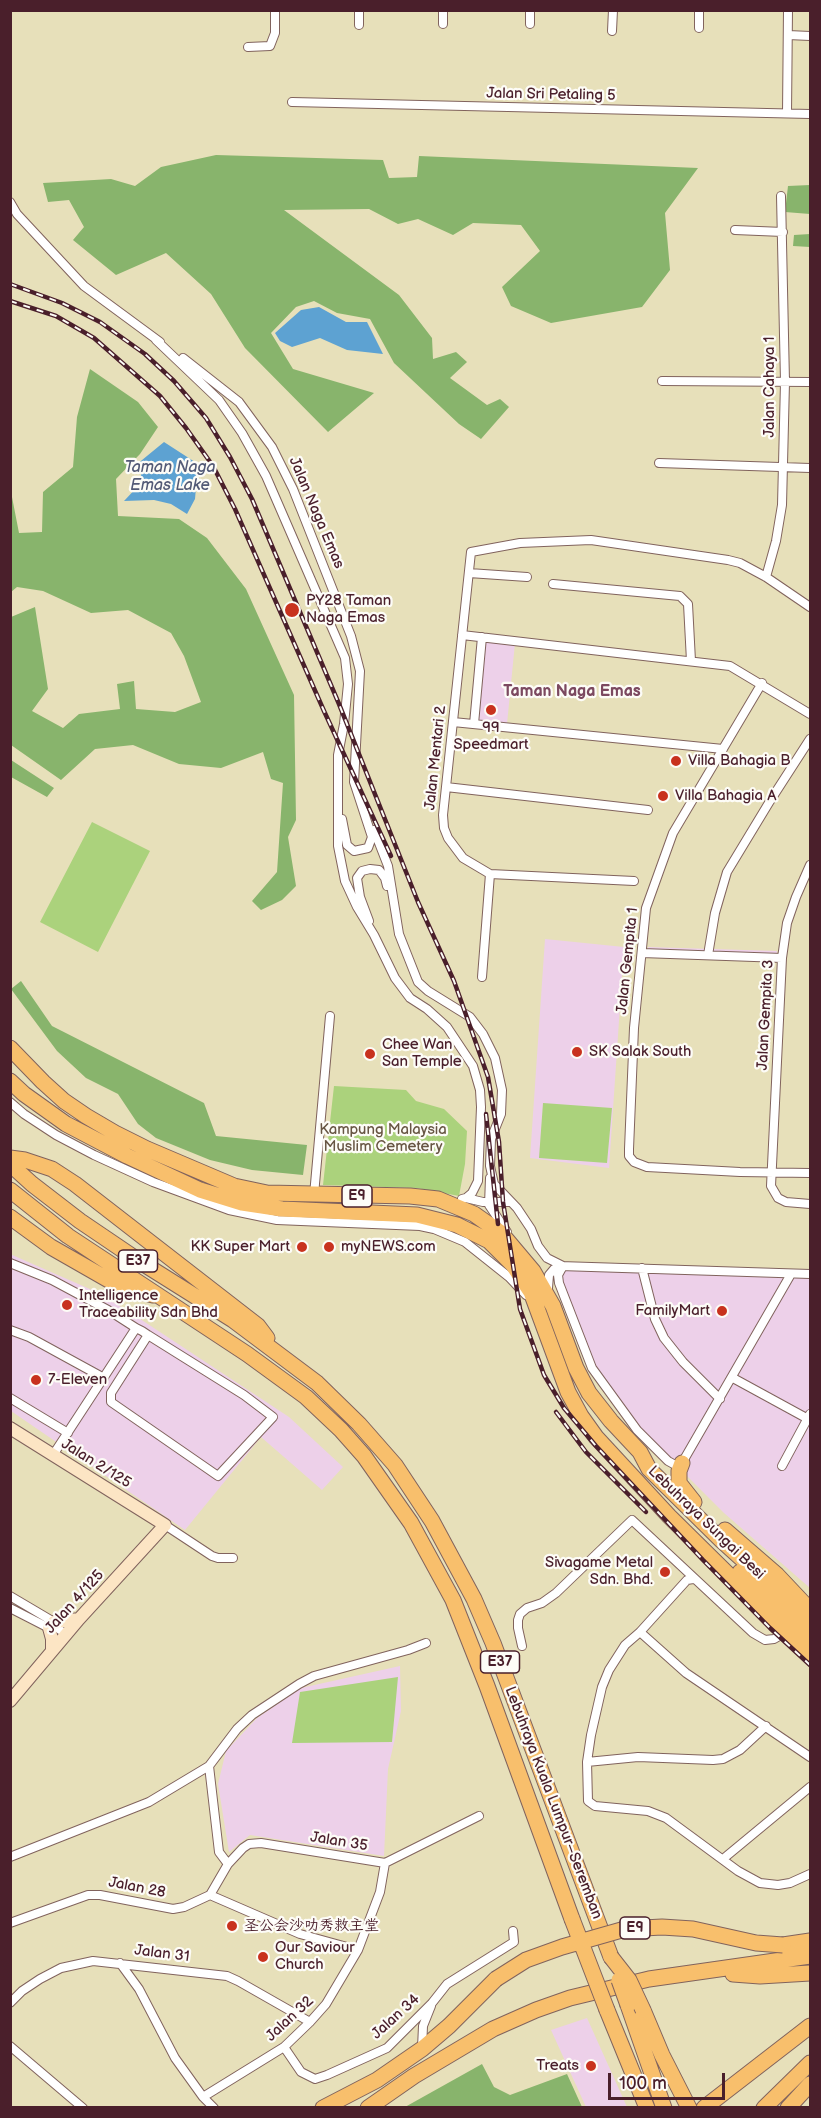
<!DOCTYPE html>
<html>
<head>
<meta charset="utf-8">
<style>
	body { margin:0 }
	#map { position:relative; width:821px; height:2118px; overflow:hidden; background:#e7e0ba; font-family:"Balsamiq Sans",sans-serif }
	canvas { display:block }
	.frame { position:absolute; inset:0; border:12px solid #4a1f2b; pointer-events:none }
	.scale { position:absolute; left:608px; top:2073px; width:117px; height:27px; box-sizing:border-box; border:3px solid #4a1f2b; border-top:0; padding-left:8px; font-size:18px; line-height:21px; white-space:nowrap; color:#4a1f2b; -webkit-text-stroke:4px #fdfcf7; paint-order:stroke }
</style>
</head>
<body>
<div id="map">
<canvas width="821" height="2118"></canvas>
<div class="frame"></div>
<div class="scale">100 m</div>
</div>
<script>
const ctx = document.querySelector('canvas').getContext('2d');
ctx.lineJoin = 'round';
function paint(path, color) { ctx.fillStyle = color; ctx.fill(path, 'evenodd'); }
const poly = rows => new Path2D(rows.map(r => 'M' + r).join(''));
function stroke(path, color, width, dash) { ctx.strokeStyle = color; ctx.lineWidth = width; ctx.lineCap = dash ? 'butt' : 'round'; ctx.setLineDash(dash || []); ctx.stroke(path); }
function write(font, color, halo, rows, align = 'center') {
  ctx.font = font + ' "Balsamiq Sans","LXGW WenKai TC",sans-serif'; ctx.lineWidth = 4.5; ctx.setLineDash([]); ctx.textBaseline = 'middle'; ctx.strokeStyle = halo; ctx.fillStyle = color; for (const [text, x, y, turn = 0] of rows) {
    ctx.save(); ctx.translate(x, y); ctx.rotate((+turn || 0) * Math.PI / 180); ctx.textAlign = isNaN(turn) ? turn : align; if (halo) ctx.strokeText(text, 0, 0); ctx.fillText(text, 0, 0); ctx.restore();
  }
}
paint(poly([
	[485,640,515,643,507,724,477,722],
	[545,939,624,947,609,1168,530,1158],
	[648,947,777,951,776,961,648,957],
	[10,1254,92,1290,125,1309,289,1417,343,1467,322,1490,261,1437,185,1530,11,1411],
	[565,1269,810,1277,810,1588,724,1513,638,1427,594,1368,560,1275],
	[400,1666,401,1711,388,1769,384,1856,250,1835,229,1852,218,1784,226,1751,257,1718,301,1688],
	[587,2018,627,2107,586,2107,551,2030]
]), '#edd0e9');
paint(poly([
	[92,822,150,851,98,952,40,922],
	[334,1086,406,1090,416,1101,444,1109,467,1131,465,1164,459,1196,417,1188,323,1185],
	[543,1103,612,1108,607,1163,539,1158],
	[398,1677,392,1742,292,1743,300,1692]
]), '#abd27c');
paint(poly([
	[216,155,383,160,389,178,417,177,419,156,698,168,665,213,670,270,642,307,551,323,511,306,502,287,540,251,521,225,473,223,453,235,418,219,398,224,369,209,284,210,399,295,432,338,433,359,456,352,467,362,450,378,487,405,500,399,509,407,481,439,459,424,394,363,370,319,337,313,314,301,296,307,271,333,293,369,374,393,328,432,245,348,211,294,166,253,116,275,73,240,84,227,69,200,48,202,43,183,111,179,135,186,161,167],
	[810,185,810,214,785,212,788,186],
	[810,234,810,247,793,246,794,235],
	[90,369,138,402,158,427,140,454,116,479,118,516,179,519,207,538,246,589,294,695,296,820,288,837,296,886,282,900,261,910,252,901,277,872,283,783,271,779,263,752,221,768,179,764,133,745,95,749,61,780,11,745,11,617,35,607,48,689,32,711,63,728,79,714,120,709,117,684,134,681,136,709,175,712,201,702,184,656,171,633,128,610,91,613,43,591,17,587,11,592,11,499,12,497,19,533,42,532,43,492,73,467,77,417],
	[10,760,11,760,54,788,47,797,11,777],
	[21,981,52,1026,204,1103,216,1136,307,1145,303,1175,252,1170,210,1160,156,1138,138,1124,118,1094,86,1078,57,1051,11,989],
	[482,2064,494,2087,510,2095,567,2074,582,2107,405,2107]
]), '#88b46c');
paint(poly([
	[319,307,346,322,367,322,383,354,347,350,320,338,292,347,280,341,275,333,301,310],
	[164,442,198,464,195,499,187,514,171,504,154,500,124,501,139,485,142,470,136,465]
]), '#5da2d2');
const street = poly([
	[443,24,443,10],
	[530,24,530,10],
	[359,25,359,10],
	[699,28,699,10],
	[612,31,613,10],
	[788,35,810,36],
	[248,47,270,46,275,33,275,10],
	[292,102,810,114],
	[787,113,788,10],
	[10,202,17,214,84,286,160,342],
	[735,230,783,232],
	[156,340,219,400,242,433,266,476,345,658,348,684,344,724,338,755,338,846,345,881,357,907,374,935,395,978,410,998,427,1009,447,1027,473,1066,480,1090,481,1107,478,1181,472,1193,466,1198],
	[183,358,239,402,272,447,293,489,351,636,360,671,354,782,372,837,368,848,354,851,347,845,342,819],
	[662,381,810,382],
	[659,463,810,468],
	[469,573,527,577],
	[766,577,776,541,782,505,785,382,781,196],
	[553,584,680,596,688,604,691,661],
	[462,635,730,666,810,714],
	[762,683,673,833,646,908,634,1028,629,1149,629,1156,634,1162,647,1167,740,1172,810,1173],
	[453,722,723,749],
	[474,724,482,637],
	[446,787,648,810],
	[374,830,388,866,399,934,418,982,428,991,470,1017,483,1034,495,1058,502,1090,501,1114,491,1139,490,1166,494,1184,517,1208,531,1229,538,1246,547,1258,563,1266],
	[810,865,796,897,787,923,782,958,771,1186,778,1198,786,1202,810,1204],
	[634,881,490,874,463,858,448,838,444,828,443,815,471,552,520,543,591,540,728,560,740,563,766,577,810,607],
	[369,921,360,897,357,878,362,871,370,869,379,870,385,878,387,886],
	[642,953,782,958],
	[708,955,715,913,727,872,770,801,810,739],
	[482,977,490,874],
	[10,1102,24,1114,56,1135,94,1155,153,1182,229,1210,277,1220,420,1226,434,1229,465,1242,509,1277,526,1295],
	[490,1178,489,1205,507,1232],
	[314,1195,330,1016],
	[462,1199,466,1198,483,1202,510,1202],
	[10,1263,52,1280,108,1310,136,1328,142,1331,148,1335,244,1395,273,1417,218,1476,111,1402,111,1393,148,1335],
	[563,1266,558,1275,559,1283,592,1368,637,1430,668,1461,677,1466],
	[642,1268,655,1319,664,1338,683,1362,720,1399],
	[548,1288,549,1275,554,1269,560,1266,810,1274],
	[10,1330,29,1337,104,1378],
	[733,1378,810,1420],
	[10,1398,68,1433],
	[53,1455,136,1328],
	[682,1463,791,1274],
	[782,1466,810,1414],
	[165,1525,212,1556,218,1558,233,1558],
	[693,1579,687,1580,640,1632,625,1645,609,1670,602,1687,591,1735,587,1762,588,1801,595,1806,648,1811,666,1818,738,1871,760,1883,778,1885,790,1883,810,1874],
	[10,1596,54,1622,57,1628,66,1634],
	[10,1608,49,1628,53,1628],
	[640,1632,686,1673,810,1757],
	[522,1646,518,1628,518,1620,520,1614,527,1608,542,1603,556,1593,632,1520,753,1633,765,1640,774,1639,786,1632],
	[587,1762,638,1757,713,1760,723,1759,740,1750,766,1726],
	[10,1857,149,1802,209,1766],
	[723,1859,810,1787],
	[228,1864,219,1852,209,1766,237,1729,252,1715,299,1684,314,1676,408,1650,426,1643],
	[210,1895,228,1864,243,1848,249,1844,261,1843,385,1863,479,1816],
	[210,1895,300,1934,358,1950],
	[10,1923,88,1895,100,1895,173,1909,184,1907,210,1895],
	[120,1963,139,1989,175,2058,203,2097,214,2108],
	[10,2003,22,1991,40,1979,61,1968,93,1961,227,1976,238,1981,310,2022],
	[10,2046,83,2108],
	[284,2047,301,2072,315,2079,327,2075,387,2048,432,2003,447,1984,514,1942,513,1931],
	[422,2048,423,2026,431,2006],
	[203,2097,284,2047,310,2022,326,2004,358,1950,380,1892,385,1863]
]);
const secondary = poly([
	[10,1428,165,1525,79,1619,10,1701],
	[54,1622,79,1619],
	[49,1628,52,1639,52,1651]
]);
const highway = poly([
	[10,1048,43,1082,64,1101,86,1116,115,1133,147,1149,234,1186,267,1193,410,1196,438,1199,474,1214,501,1233,533,1271,553,1306,576,1368,589,1393,611,1421,640,1452,649,1469,721,1540,764,1579,810,1627],
	[10,1081,24,1094,66,1124,127,1156,200,1190,242,1203,282,1209,417,1215,457,1225,489,1241,513,1265,531,1292,568,1392,581,1416,596,1437,669,1516,810,1655],
	[10,1158,25,1160,52,1169,75,1184,258,1326,267,1338],
	[10,1164,32,1184,80,1221,139,1261,233,1320,317,1383,359,1424,395,1465,432,1521,474,1599,493,1643,611,1957],
	[10,1190,68,1236,247,1354,306,1397,341,1430,364,1456,411,1523,453,1600,487,1686,572,1919],
	[10,1217,51,1247,121,1287,153,1295],
	[682,1463,679,1471,679,1483,694,1502],
	[725,1530,777,1575,810,1610],
	[740,1572,810,1640],
	[783,1945,810,1941],
	[733,1974,760,1976,810,1973],
	[628,2005,664,2108],
	[607,2010,647,2108],
	[643,2010,662,2055,689,2108],
	[323,2108,377,2080,422,2049,449,2026,496,1979],
	[368,2108,414,2076,493,2029,536,2010,570,1998,649,1979,810,1956],
	[704,2108,810,2026],
	[764,2108,810,2063],
	[788,2108,810,2084]
]);
stroke(street, '#81635d', 10);
stroke(secondary, '#81635d', 14);
stroke(highway, '#81635d', 17);
stroke(street, '#fff', 8);
stroke(secondary, '#fce5c4', 12);
stroke(highway, '#f8bf6c', 15);
const rail = poly([
	[10,284,62,303,100,322,145,354,174,381,206,418,230,457,252,499,339,704,418,902,454,981,488,1077,499,1142,503,1202,520,1309,544,1375,564,1408,596,1446,703,1560,770,1628,810,1665],
	[10,301,56,316,94,338,160,396,186,428,213,466,235,509,324,711,391,856],
	[486,1114,498,1224],
	[556,1412,586,1452,646,1512]
]);
stroke(rail, '#4a1f2b', 4.5);
stroke(rail, '#fdfcf7', 2, [7]);
const highwayBridge = poly([
	[572,1919,607,2010],
	[611,1957,629,1980,643,2010],
	[496,1979,526,1960,562,1947,625,1929,662,1927,693,1929,756,1943,783,1945],
	[619,1980,628,2005]
]);
stroke(highwayBridge, '#81635d', 17, []);
stroke(highwayBridge, '#f8bf6c', 15);
for (const [x, y, r, color] of [
	[292,610,8,"#c8321e"],
	[491,710,6,"#c8321e"],
	[676,761,6,"#c8321e"],
	[663,796,6,"#c8321e"],
	[577,1052,6,"#c8321e"],
	[370,1054,6,"#c8321e"],
	[302,1247,6,"#c8321e"],
	[329,1247,6,"#c8321e"],
	[67,1305,6,"#c8321e"],
	[722,1311,6,"#c8321e"],
	[36,1380,6,"#c8321e"],
	[665,1572,6,"#c8321e"],
	[232,1926,6,"#c8321e"],
	[263,1957,6,"#c8321e"],
	[591,2066,6,"#c8321e"]
]) { const dot = new Path2D(); dot.arc(x, y, r, 0, 2 * Math.PI); ctx.fillStyle = color; ctx.fill(dot); stroke(dot, '#fdfcf7', 2); }
for (const [x, y, w] of [
	[357,1196,30],
	[138,1261,39],
	[500,1662,39],
	[635,1928,30]
]) { const box = new Path2D(); box.roundRect(x - w / 2, y - 11, w, 22, 4.5); ctx.fillStyle = '#fdfcf7'; ctx.fill(box); stroke(box, '#4a1f2b', 1.5); }
write('bold 14px', '#4a1f2b', null, [
	["E9",357,1196],
	["E37",138,1261],
	["E37",500,1662],
	["E9",635,1928]
]);
write('15px', '#4a1f2b', '#fdfcf7', [
	["Jalan Sri Petaling 5",551,95,1],
	["Jalan Cahaya 1",770,387,-90],
	["Jalan Naga Emas",316,513,67],
	["Jalan Mentari 2",436,758,-84],
	["Jalan Gempita 1",628,961,-84],
	["Jalan Gempita 3",766,1015,-87],
	["Jalan 2/125",96,1464,32],
	["Lebuhraya Sungai Besi",706,1523,44],
	["Jalan 4/125",75,1602,-48],
	["Lebuhraya Kuala Lumpur–Seremban",553,1803,69],
	["Jalan 35",339,1842,9],
	["Jalan 28",137,1888,11],
	["Jalan 31",162,1954,7],
	["Jalan 34",396,2017,-42],
	["Jalan 32",290,2019,-43]
]);
write('15px', '#4a1f2b', '#fdfcf7', [
	["PY28 Taman",306,601],
	["Naga Emas",306,618],
	["99",491,728,"center"],
	["Speedmart",491,745,"center"],
	["Villa Bahagia B",688,761],
	["Villa Bahagia A",675,796],
	["Chee Wan",382,1045],
	["San Temple",382,1062],
	["SK Salak South",589,1052],
	["KK Super Mart",290,1247,"right"],
	["myNEWS.com",341,1247],
	["Intelligence",79,1296],
	["Traceability Sdn Bhd",79,1313],
	["FamilyMart",710,1311,"right"],
	["7-Eleven",48,1380],
	["Sivagame Metal",653,1563,"right"],
	["Sdn. Bhd.",653,1580,"right"],
	["圣公会沙叻秀救主堂",244,1926],
	["Our Saviour",275,1948],
	["Church",275,1965],
	["Treats",579,2066,"right"]
], 'left');
write('15px', '#675543', '#fdfcf7', [
	["Kampung Malaysia",383,1130],
	["Muslim Cemetery",383,1147]
]);
write('italic 16px', '#535a76', '#fdfcf7', [
	["Taman Naga",170,468],
	["Emas Lake",170,486]
]);
write('bold 16px', '#7c4960', '#fdfcf7', [
	["Taman Naga Emas",572,692]
]);
</script>
</body>
</html>
